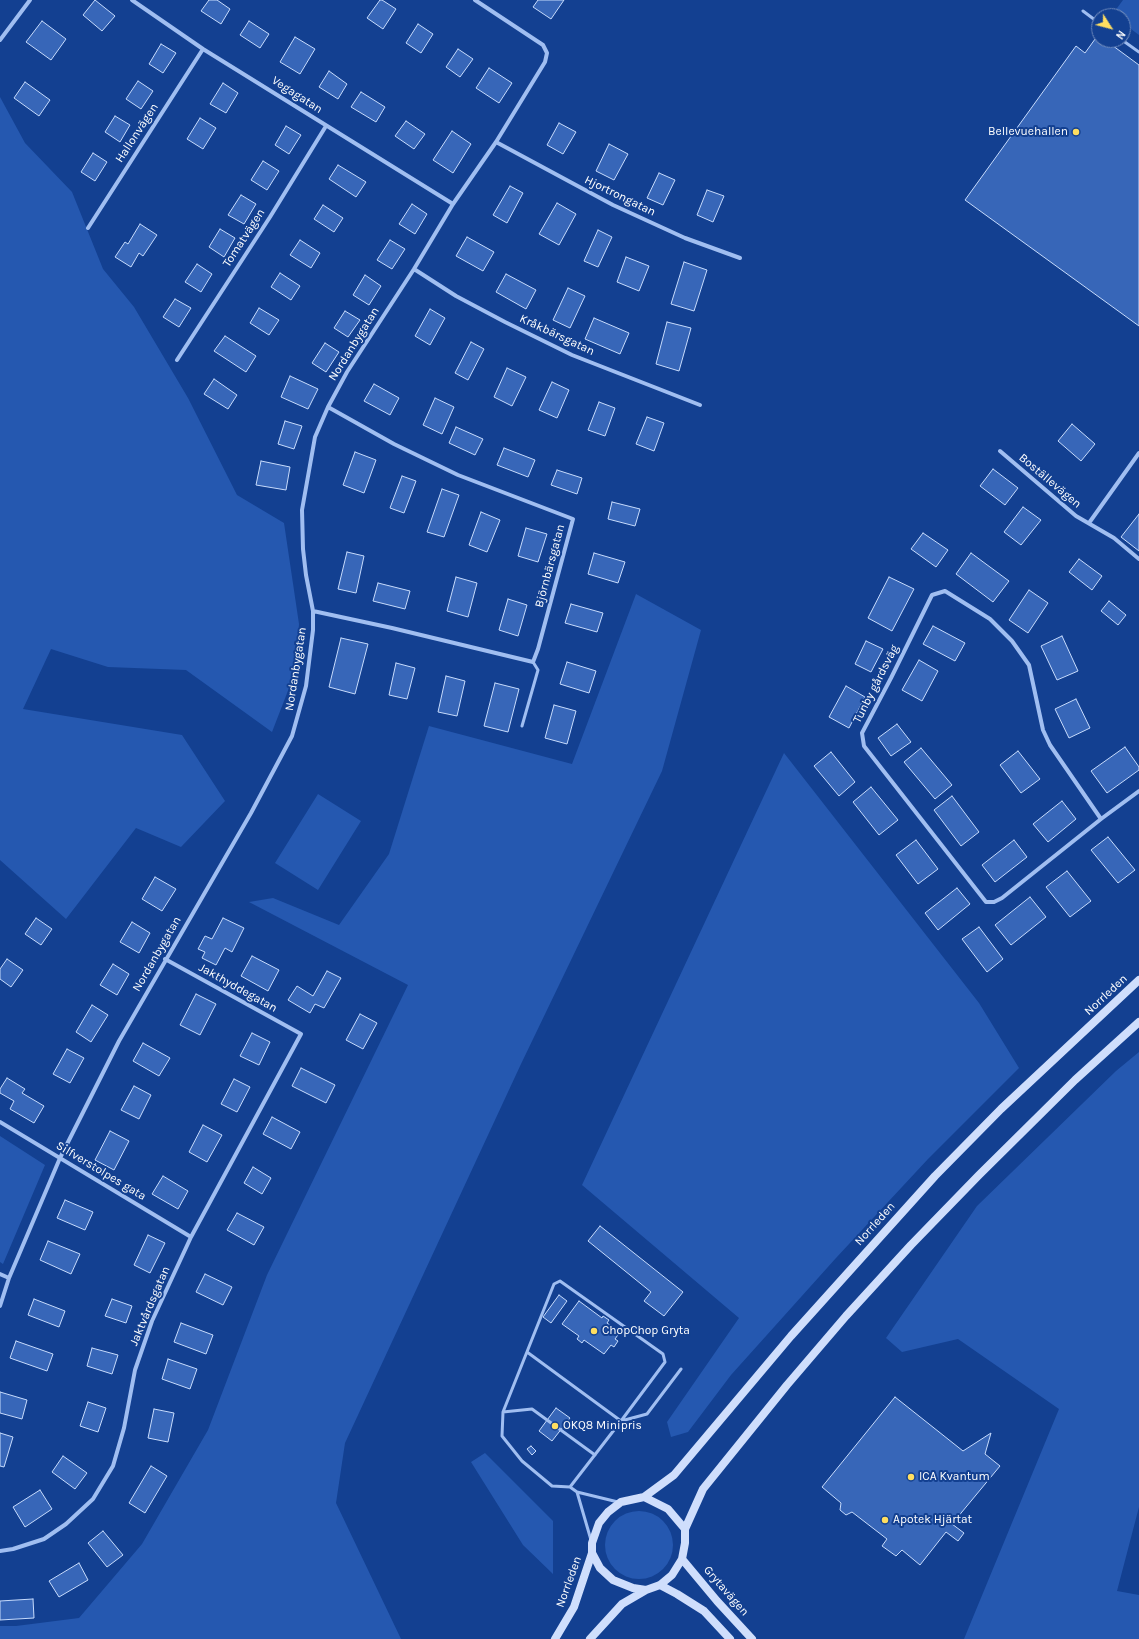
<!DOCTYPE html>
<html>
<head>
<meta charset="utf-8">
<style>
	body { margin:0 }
	#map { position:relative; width:1139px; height:1639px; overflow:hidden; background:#134091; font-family:Karla,sans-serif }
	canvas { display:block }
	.north { position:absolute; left:1091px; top:8px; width:40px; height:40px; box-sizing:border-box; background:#134091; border:1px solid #718cbd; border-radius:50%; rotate:126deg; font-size:11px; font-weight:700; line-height:16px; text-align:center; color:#fff }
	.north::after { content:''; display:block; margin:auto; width:14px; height:18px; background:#ffde60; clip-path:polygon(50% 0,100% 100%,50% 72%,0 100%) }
</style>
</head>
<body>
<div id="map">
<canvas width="1139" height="1639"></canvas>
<div class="north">N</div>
</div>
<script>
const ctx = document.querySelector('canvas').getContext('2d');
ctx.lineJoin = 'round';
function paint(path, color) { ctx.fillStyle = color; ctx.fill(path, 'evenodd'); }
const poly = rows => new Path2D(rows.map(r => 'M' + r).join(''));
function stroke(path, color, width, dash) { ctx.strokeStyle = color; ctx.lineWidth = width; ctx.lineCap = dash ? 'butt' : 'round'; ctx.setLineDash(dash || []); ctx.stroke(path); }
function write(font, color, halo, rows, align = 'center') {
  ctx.font = font + ' Karla,sans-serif'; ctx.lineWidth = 4; ctx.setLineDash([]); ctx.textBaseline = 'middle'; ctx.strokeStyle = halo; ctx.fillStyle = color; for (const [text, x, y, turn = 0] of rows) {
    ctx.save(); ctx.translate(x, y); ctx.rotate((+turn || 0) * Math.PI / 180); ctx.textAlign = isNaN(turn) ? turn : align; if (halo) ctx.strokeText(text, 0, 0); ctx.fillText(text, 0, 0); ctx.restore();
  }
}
paint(poly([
	[1123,0,1139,0,1139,35,1123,23,1123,16,1112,15],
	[0,97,25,143,72,192,103,269,134,307,188,398,237,495,284,523,299,624,296,670,272,732,186,670,108,667,51,649,23,709,182,735,225,801,181,847,136,828,66,919,0,860],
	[636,594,701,630,662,771,521,1064,345,1443,336,1503,401,1639,0,1639,0,1626,16,1626,79,1618,142,1544,208,1430,267,1275,408,985,249,902,273,898,339,925,389,854,429,726,572,764],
	[784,753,979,1003,1019,1068,928,1159,836,1258,731,1375,688,1432,671,1437,667,1422,739,1318,582,1185],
	[318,794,361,821,318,890,275,863],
	[1139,1052,1139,1507,1117,1591,1139,1595,1139,1639,964,1639,1059,1409,958,1339,902,1352,886,1338,977,1206,1116,1071],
	[0,1136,45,1165,3,1264,0,1262],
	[485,1453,553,1521,553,1574,523,1545,471,1462],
	'605 1545a34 34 0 1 1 68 0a34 34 0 1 1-68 0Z'
]), '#2558b0');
const building = poly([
	[95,0,115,16,102,31,83,15,95,0],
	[209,0,217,0,230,9,221,24,201,11,209,0],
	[380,0,382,0,396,9,383,29,367,18,380,0],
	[538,0,564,0,551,19,533,7,538,0],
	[42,21,66,39,51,60,26,42,42,21],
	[249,21,269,34,260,48,240,35,249,21],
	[418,24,433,34,421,53,406,43,418,24],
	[1098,35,1099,40,1105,40,1139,65,1139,326,965,200,1076,46,1085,53,1098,35],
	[295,37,315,49,300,74,280,62,295,37],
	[161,44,176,53,163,73,149,64,161,44],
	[458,49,473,59,460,77,446,67,458,49],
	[489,68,512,83,499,103,476,88,489,68],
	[329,71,347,84,338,99,319,87,329,71],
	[138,81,153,91,141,109,126,99,138,81],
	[25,82,50,100,39,116,14,98,25,82],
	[223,83,238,93,226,113,210,104,223,83],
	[361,92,385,107,376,122,351,107,361,92],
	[115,116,130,125,120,142,105,132,115,116],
	[200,118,216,128,203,149,187,139,200,118],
	[406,121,425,134,414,149,395,136,406,121],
	[559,123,576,132,563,154,547,145,559,123],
	[286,126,301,135,289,154,275,145,286,126],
	[452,131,471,144,453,173,433,160,452,131],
	[609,144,628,154,614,180,596,171,609,144],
	[93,153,107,162,95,181,81,172,93,153],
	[263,161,279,171,267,190,251,180,263,161],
	[338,165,366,182,356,197,329,179,338,165],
	[659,173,675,180,663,205,647,198,659,173],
	[510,186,523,193,507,223,493,215,510,186],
	[707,190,724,196,713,222,697,215,707,190],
	[241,195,256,204,244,224,228,215,241,195],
	[557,203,576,214,559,245,539,234,557,203],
	[412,204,427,214,415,234,399,224,412,204],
	[323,205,343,218,334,232,314,219,323,205],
	[140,224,157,235,143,256,139,253,131,267,115,257,125,242,128,244,140,224],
	[220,229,235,238,224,257,209,247,220,229],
	[598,230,612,237,598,267,584,261,598,230],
	[467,237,494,252,483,271,456,256,467,237],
	[300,240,320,253,311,268,290,255,300,240],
	[390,240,405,249,392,269,377,260,390,240],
	[626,257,649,266,639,291,617,282,626,257],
	[684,262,707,270,694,311,671,304,684,262],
	[197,264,212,274,201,292,185,282,197,264],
	[280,273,300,286,291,300,271,287,280,273],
	[506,274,536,290,526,309,496,292,506,274],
	[365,275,381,286,369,305,353,295,365,275],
	[568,288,585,296,570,328,553,320,568,288],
	[175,299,191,308,179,327,163,317,175,299],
	[259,308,279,320,269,335,250,323,259,308],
	[430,309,445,318,430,345,415,336,430,309],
	[345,311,360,320,348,337,334,328,345,311],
	[594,318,629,333,620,354,585,339,594,318],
	[667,322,691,328,679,371,656,364,667,322],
	[225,336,256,356,246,372,214,351,225,336],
	[471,342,484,349,468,380,455,373,471,342],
	[325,343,339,352,326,372,312,363,325,343],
	[507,368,526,377,512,406,494,397,507,368],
	[290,376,318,389,308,409,281,397,290,376],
	[214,379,237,395,228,409,204,394,214,379],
	[552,382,569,390,557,418,539,410,552,382],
	[374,384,399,398,390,415,364,401,374,384],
	[435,398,454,407,442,434,423,425,435,398],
	[599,402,615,408,605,436,588,430,599,402],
	[647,417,664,423,654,451,636,444,647,417],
	[285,421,302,426,294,449,278,444,285,421],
	[1072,424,1095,444,1081,461,1058,441,1072,424],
	[456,427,483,439,475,455,449,443,456,427],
	[504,448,535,460,528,477,497,465,504,448],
	[355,452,376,460,364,493,343,485,355,452],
	[261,461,290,467,286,490,256,485,261,461],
	[993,469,1018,488,1005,505,980,486,993,469],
	[557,470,582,478,577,494,551,485,557,470],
	[402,476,416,481,404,513,390,508,402,476],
	[442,489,459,495,444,537,427,532,442,489],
	[612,502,640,509,635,526,608,519,612,502],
	[1023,507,1041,520,1021,545,1004,532,1023,507],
	[481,512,500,520,487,552,469,545,481,512],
	[1139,514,1139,551,1121,537,1139,514],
	[526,528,547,534,538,562,518,556,526,528],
	[923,533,948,550,936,567,911,549,923,533],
	[347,552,364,556,356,593,338,589,347,552],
	[594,553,625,562,618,583,588,574,594,553],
	[971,553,1009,581,993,602,956,574,971,553],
	[1079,559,1102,576,1092,590,1069,572,1079,559],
	[456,577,477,583,468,617,447,611,456,577],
	[889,577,914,589,892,631,868,618,889,577],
	[378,583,410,591,405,609,373,601,378,583],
	[1029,590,1048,603,1028,633,1009,620,1029,590],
	[508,599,527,605,518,636,499,630,508,599],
	[1109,601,1126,615,1118,625,1101,611,1109,601],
	[571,604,603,613,597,632,565,623,571,604],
	[933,626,965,643,955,661,923,644,933,626],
	[1062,636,1078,671,1057,680,1041,646,1062,636],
	[341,638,368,644,355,694,329,687,341,638],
	[866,641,883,649,871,672,855,664,866,641],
	[919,660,938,671,922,701,902,690,919,660],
	[567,662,596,671,589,693,560,684,567,662],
	[396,663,415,668,407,699,389,695,396,663],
	[446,676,465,681,457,716,438,712,446,676],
	[495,683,519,689,508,732,484,726,495,683],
	[846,686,865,697,849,728,829,717,846,686],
	[1076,699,1090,728,1069,738,1055,709,1076,699],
	[554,705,576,711,567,744,545,738,554,705],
	[897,724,911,742,891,756,878,738,897,724],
	[1125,747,1139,767,1139,770,1107,793,1091,771,1125,747],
	[921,748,952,785,935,799,904,762,921,748],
	[1018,751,1040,779,1021,793,1000,765,1018,751],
	[831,752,855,782,839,796,814,766,831,752],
	[871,787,898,820,879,835,853,802,871,787],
	[952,796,979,832,961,846,934,810,952,796],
	[1062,801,1076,819,1048,842,1033,824,1062,801],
	[1108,837,1135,870,1118,883,1091,850,1108,837],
	[916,840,938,869,918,884,896,855,916,840],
	[1014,840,1027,857,995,882,982,865,1014,840],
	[1067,871,1091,901,1070,917,1046,887,1067,871],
	[155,877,176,889,162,911,142,899,155,877],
	[957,888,970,904,938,930,925,913,957,888],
	[1030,897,1046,917,1011,945,995,925,1030,897],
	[36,918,52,929,41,945,25,934,36,918],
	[223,918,244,928,232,952,225,948,216,965,202,958,205,952,198,949,205,936,212,939,223,918],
	[132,922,150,933,139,953,120,942,132,922],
	[979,927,1003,959,987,972,962,939,979,927],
	[252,956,279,970,268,991,241,976,252,956],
	[7,959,23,970,11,987,0,979,0,969,7,959],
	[113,964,129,974,117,995,100,985,113,964],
	[327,971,341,978,324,1008,315,1004,310,1013,288,1000,297,986,313,996,327,971],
	[196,994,216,1004,200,1035,180,1025,196,994],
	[92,1005,108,1015,91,1042,76,1032,92,1005],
	[360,1014,377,1023,363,1049,346,1040,360,1014],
	[252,1033,270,1042,259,1065,240,1056,252,1033],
	[143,1043,170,1058,159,1076,133,1061,143,1043],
	[67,1049,84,1058,70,1083,53,1074,67,1049],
	[301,1068,335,1085,326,1103,292,1086,301,1068],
	[7,1078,25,1089,22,1093,44,1106,34,1123,10,1109,14,1101,0,1093,0,1089,7,1078],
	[234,1079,250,1087,237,1112,221,1104,234,1079],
	[134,1086,151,1095,139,1119,121,1110,134,1086],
	[272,1117,300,1132,291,1149,263,1134,272,1117],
	[203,1125,222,1135,207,1162,189,1152,203,1125],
	[110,1131,129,1141,114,1170,95,1160,110,1131],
	[253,1167,271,1178,262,1194,244,1183,253,1167],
	[163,1176,188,1191,178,1209,152,1194,163,1176],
	[65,1200,93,1212,85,1230,57,1218,65,1200],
	[237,1213,264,1227,254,1245,227,1230,237,1213],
	[600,1226,683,1292,664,1316,644,1301,651,1292,588,1241,600,1226],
	[148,1235,165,1243,150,1273,134,1265,148,1235],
	[48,1241,80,1254,71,1274,40,1260,48,1241],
	[205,1274,232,1287,223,1305,196,1292,205,1274],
	[559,1295,567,1301,551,1323,543,1317,559,1295],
	[34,1299,65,1311,59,1327,28,1315,34,1299],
	[112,1299,132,1306,126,1323,105,1316,112,1299],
	[579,1301,602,1318,603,1316,609,1320,607,1323,620,1332,615,1339,618,1341,614,1347,611,1345,604,1354,584,1340,582,1343,577,1339,579,1336,562,1324,579,1301],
	[181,1323,213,1335,206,1354,174,1342,181,1323],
	[16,1341,53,1354,47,1371,10,1358,16,1341],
	[92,1348,118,1355,112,1374,87,1366,92,1348],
	[168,1359,197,1369,190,1389,162,1379,168,1359],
	[0,1392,27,1400,22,1419,0,1413,0,1392],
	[895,1397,963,1451,991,1433,985,1454,1000,1466,952,1524,964,1533,958,1541,946,1532,920,1565,902,1550,896,1556,882,1546,887,1539,852,1512,846,1515,840,1510,841,1503,822,1487,895,1397],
	[88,1402,106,1408,98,1432,80,1426,88,1402],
	[556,1408,570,1418,552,1441,539,1431,556,1408],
	[154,1409,174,1413,168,1442,148,1438,154,1409],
	[0,1433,13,1437,4,1467,0,1466,0,1433],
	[531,1446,536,1451,532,1455,527,1449,531,1446],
	[63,1456,87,1473,75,1489,52,1472,63,1456],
	[151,1466,167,1476,145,1513,129,1503,151,1466],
	[40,1490,52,1509,25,1527,13,1507,40,1490],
	[103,1531,123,1555,107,1567,88,1543,103,1531],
	[79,1563,88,1580,59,1597,49,1581,79,1563],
	[33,1599,34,1618,0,1620,0,1601,33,1599]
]);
paint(building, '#3766b8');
stroke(building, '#c7dbfc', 1);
stroke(poly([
	[1083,11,1099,23],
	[1122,40,1139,52],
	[522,726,538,670,533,662],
	[527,1352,621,1421,665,1362,663,1354,560,1281,554,1284,503,1412,502,1436,522,1461,552,1486,570,1487],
	[503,1412,532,1409,595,1455],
	[577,1492,591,1540],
	[618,1502,577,1492,570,1487,621,1421,647,1414,681,1369]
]), '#a0bef1', 3);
stroke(poly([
	[132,0,203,49,453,204],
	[0,40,30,0],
	[496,142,613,205,685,238,740,258],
	[88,228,203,49],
	[414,269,456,296,505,322,572,355,700,405],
	[177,360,270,217,326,126],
	[1000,451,1076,516,1114,538,1139,559],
	[1089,523,1139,453],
	[313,611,392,628,533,662,538,649,573,519,458,475,394,444,328,407],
	[1101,819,1050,745,1043,730,1029,665,1012,641,990,619,945,591,932,595,891,678,862,733,864,746,986,902,994,902,1002,898,1101,819,1139,791],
	[0,1122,191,1237],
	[0,1274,9,1278],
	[0,1306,9,1278,60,1158,119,1041,251,813,292,736,306,686,313,630,313,611,306,575,303,549,302,510,315,437,328,407,347,372,414,269,453,204,496,142,545,62,547,53,543,45,475,0],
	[0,1551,13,1549,44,1539,66,1524,93,1499,113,1466,124,1428,135,1370,152,1321,191,1237,301,1034,165,959]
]), '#a0bef1', 4);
stroke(poly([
	[644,1497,674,1475,791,1336,935,1176,1001,1109,1139,980],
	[644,1497,668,1509,685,1529,685,1543,682,1559,672,1575,660,1585,646,1590,633,1588,613,1580,600,1568,592,1553,592,1543,599,1523,608,1512,621,1502,644,1497],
	[685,1529,703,1489,787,1385,846,1316,911,1245,979,1175,1075,1080,1139,1022],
	[682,1559,717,1601,752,1639],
	[660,1585,677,1594,704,1611,730,1639],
	[555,1639,574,1607,592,1553],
	[590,1639,622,1604,646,1590]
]), '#cfdefc', 8);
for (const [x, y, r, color] of [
	[1076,132,4,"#ffde60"],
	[594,1331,4,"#ffde60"],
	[555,1426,4,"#ffde60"],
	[911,1477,4,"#ffde60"],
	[885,1520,4,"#ffde60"]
]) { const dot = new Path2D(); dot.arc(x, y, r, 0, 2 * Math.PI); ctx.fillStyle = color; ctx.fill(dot); stroke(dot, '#134091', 1.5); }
write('12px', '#fff', '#134091', [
	["Vegagatan",297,95,33],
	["Hallonvägen",137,133,-57],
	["Hjortrongatan",620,196,26],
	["Tomatvägen",244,238,-57],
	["Kråkbärsgatan",557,335,25],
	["Nordanbygatan",354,344,-58],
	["Boställevägen",1050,481,40],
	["Björnbärsgatan",550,566,-75],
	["Nordanbygatan",296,669,-81],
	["Tunby gårdsväg",876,684,-63],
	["Nordanbygatan",157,954,-60],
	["Jakthyddegatan",238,988,29],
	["Norrleden",1106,995,-43],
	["Silfverstolpes gata",101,1171,31],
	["Norrleden",875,1224,-48],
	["Jaktvårdsgatan",150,1306,-67],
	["Norrleden",569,1582,-70],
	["Grytavägen",726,1591,49]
]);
write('12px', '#fff', '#134091', [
	["Bellevuehallen",1068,132,"right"],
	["ChopChop Gryta",602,1331],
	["OKQ8 Minipris",563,1426],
	["ICA Kvantum",919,1477],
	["Apotek Hjärtat",893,1520]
], 'left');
</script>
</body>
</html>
